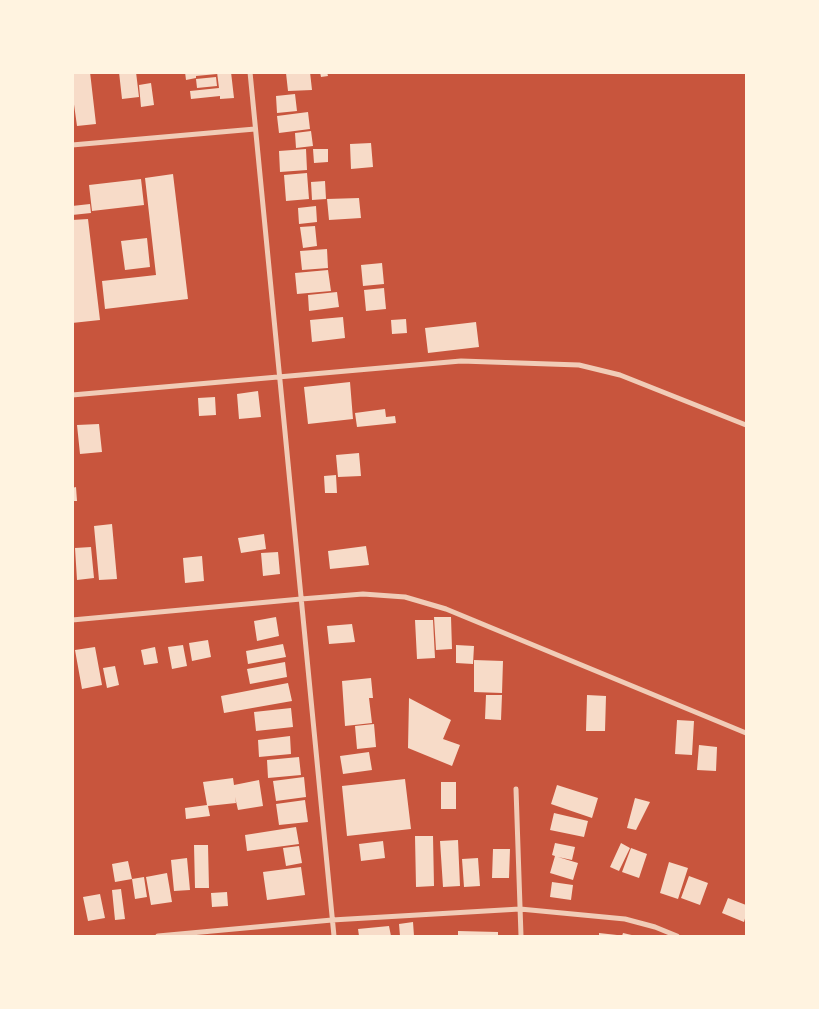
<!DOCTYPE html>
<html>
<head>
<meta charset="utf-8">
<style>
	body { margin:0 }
	#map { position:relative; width:819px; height:1009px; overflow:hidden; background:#c8553d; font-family:"Exo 2",sans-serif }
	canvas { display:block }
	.frame { position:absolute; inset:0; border:74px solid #fff3e0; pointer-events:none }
</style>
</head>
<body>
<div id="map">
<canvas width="819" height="1009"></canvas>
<div class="frame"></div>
</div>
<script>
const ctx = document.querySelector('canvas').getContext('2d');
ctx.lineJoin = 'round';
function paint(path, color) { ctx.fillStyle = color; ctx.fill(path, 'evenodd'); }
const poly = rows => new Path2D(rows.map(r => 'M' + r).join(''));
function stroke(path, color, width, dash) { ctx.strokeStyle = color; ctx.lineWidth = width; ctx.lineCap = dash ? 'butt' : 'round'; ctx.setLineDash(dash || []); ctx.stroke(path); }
paint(poly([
	[72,72,90,72,96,124,77,126,72,90],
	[119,72,136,72,139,97,122,99],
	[185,72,217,72,217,74,196,76,196,78,186,80],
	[217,72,231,72,234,98,220,99,220,96,191,99,190,91,219,88],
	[296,72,310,72,312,90,288,91,286,73],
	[320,72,327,72,328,76,321,77],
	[216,77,217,86,197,88,196,79],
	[151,83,154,105,141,107,139,85],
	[295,94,297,111,277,113,276,96],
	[308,112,310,129,279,133,277,116],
	[311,131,313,146,296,148,295,133],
	[371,143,373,167,351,169,350,144],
	[306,149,307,170,280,172,279,151],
	[313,149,328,149,328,162,314,163],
	[307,173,309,199,286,201,284,175],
	[173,174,188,299,105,309,102,281,156,275,145,178],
	[141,179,144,205,92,211,89,185],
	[325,181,326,199,312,200,311,182],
	[359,198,361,218,329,220,327,199],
	[90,204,91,213,72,215,72,206],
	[316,206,317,222,299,224,298,208],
	[88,219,100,320,72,323,72,220],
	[315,226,317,246,303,248,300,227],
	[147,238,150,267,125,270,121,241],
	[327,249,328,268,302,270,300,251],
	[382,263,384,284,363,286,361,265],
	[328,270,331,291,297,294,295,273],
	[384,288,386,309,366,311,364,290],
	[337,292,339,307,309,311,308,295],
	[343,317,345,338,312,342,310,320],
	[406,319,407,333,392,334,391,320],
	[476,322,479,347,428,353,425,328],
	[350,382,353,419,308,424,304,387],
	[258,391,261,417,239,419,237,394],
	[215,397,216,415,199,416,198,398],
	[385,409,386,417,395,416,396,423,357,427,355,413],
	[99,424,102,452,80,454,77,425],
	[359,453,361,476,338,477,336,455],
	[336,475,337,493,325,493,324,476],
	[76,487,77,501,72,501,72,488],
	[112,524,117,579,99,580,94,526],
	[264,534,266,549,241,553,238,538],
	[366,546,369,565,330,569,328,551],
	[91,547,94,578,77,580,75,548],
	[278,552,280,574,263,576,261,553],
	[202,556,204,581,185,583,183,558],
	[276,617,279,636,257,641,254,621],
	[434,617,451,617,452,649,436,650],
	[415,620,433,620,435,658,417,659],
	[352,624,355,642,329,644,327,626],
	[208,640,211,657,192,661,189,643],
	[283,644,286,657,248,664,246,651],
	[183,645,187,666,172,669,168,647],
	[456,645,474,646,473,664,456,663],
	[95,647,102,685,82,689,75,650],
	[155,647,158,663,144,665,141,650],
	[474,660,503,661,502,693,474,692],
	[285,662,287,677,250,684,247,669],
	[115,666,119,685,107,688,103,668],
	[371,678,373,698,369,698,372,723,345,726,342,681],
	[288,683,292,701,224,713,221,696],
	[486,695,502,695,501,720,485,719],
	[587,695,606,696,605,731,586,731],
	[409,698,451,720,443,739,460,745,452,766,408,748],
	[291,708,293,727,256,731,254,712],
	[677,720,694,721,692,755,675,754],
	[374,724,376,747,357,749,355,726],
	[290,736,291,754,259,757,258,740],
	[699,745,717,747,716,771,697,770],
	[369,752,372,770,343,774,340,756],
	[299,757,301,775,268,778,267,760],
	[304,777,306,797,276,801,273,781],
	[233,778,234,785,259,780,263,806,238,810,235,797,236,803,208,806,210,816,186,819,185,808,207,805,203,782],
	[405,779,411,829,347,836,342,786],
	[441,782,456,782,456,809,441,809],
	[557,785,598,798,592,818,551,804],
	[635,798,650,802,636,830,627,828],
	[305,800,308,822,279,825,276,804],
	[554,813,588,821,584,837,550,830],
	[296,827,299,844,247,851,245,835],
	[415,836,433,836,434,886,416,887],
	[458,840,460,886,443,887,440,841],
	[383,841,385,858,361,861,359,844],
	[555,843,575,847,572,860,558,857,578,863,573,880,550,873,555,856,552,855],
	[621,843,630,848,619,871,610,867],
	[194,845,208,845,209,888,195,888],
	[299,846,302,863,286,866,283,848],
	[631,848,647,854,639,878,622,872],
	[493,849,510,849,509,878,492,878],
	[187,858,190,890,174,891,171,860],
	[478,858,480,886,464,887,462,859],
	[128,861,132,879,115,882,112,864],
	[669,862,688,868,678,899,660,893],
	[301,867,305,895,267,900,263,872],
	[167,873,172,902,151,905,146,877],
	[689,876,708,883,700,905,681,898],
	[144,877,147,897,135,899,132,879],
	[552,882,573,885,571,900,550,897],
	[121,889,125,919,115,920,112,890],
	[227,892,228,906,212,907,211,893],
	[100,894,105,918,88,921,83,897],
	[728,898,746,905,746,915,744,922,722,913],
	[413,922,414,936,400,936,399,924],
	[389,926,391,936,359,936,358,929],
	[458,931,498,932,498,936,458,936],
	[599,933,617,935,617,936,599,936],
	[623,933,636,936,622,936]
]), '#f7dbc8');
stroke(poly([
	[250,72,334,936],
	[72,145,255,129],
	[72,395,461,361,579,365,620,375,746,425],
	[72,620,301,599,363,594,405,597,446,609,746,733],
	[516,789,521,936],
	[158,936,332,920,520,909,625,919,655,927,677,936]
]), '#f1ccb7', 5);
</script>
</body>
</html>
